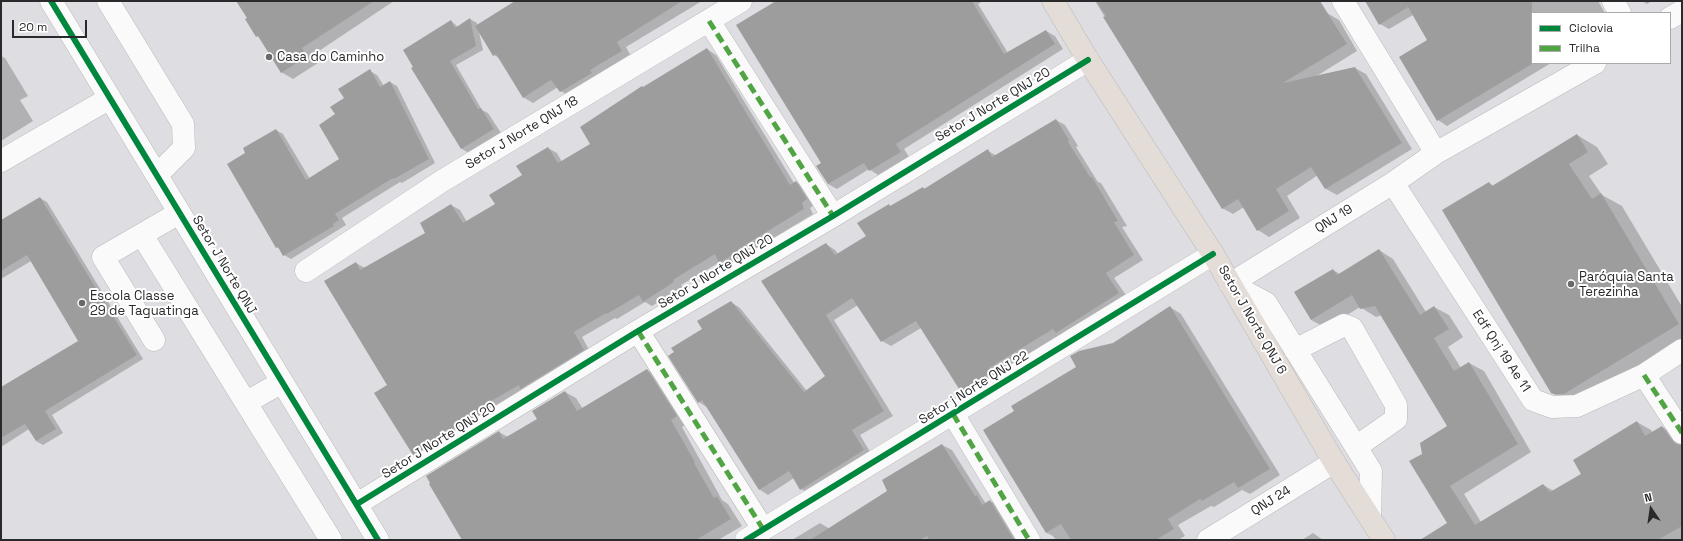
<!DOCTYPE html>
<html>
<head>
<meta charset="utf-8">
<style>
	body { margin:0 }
	#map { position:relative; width:1683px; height:541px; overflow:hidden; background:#dedee2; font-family:"Space Grotesk",sans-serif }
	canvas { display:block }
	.frame { position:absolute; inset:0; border:2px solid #2a2a2c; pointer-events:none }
	.legend { position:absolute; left:1531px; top:12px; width:140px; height:52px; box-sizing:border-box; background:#fff; border:1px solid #aaaaab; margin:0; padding:5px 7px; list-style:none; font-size:12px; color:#2a2a2c }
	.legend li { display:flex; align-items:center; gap:8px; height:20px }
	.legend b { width:20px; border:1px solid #aaaaab }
	.north { position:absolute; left:1631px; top:489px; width:40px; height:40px; -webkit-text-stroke:3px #fff; paint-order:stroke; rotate:347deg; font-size:11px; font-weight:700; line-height:16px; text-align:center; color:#2a2a2c }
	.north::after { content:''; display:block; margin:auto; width:14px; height:18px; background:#2a2a2c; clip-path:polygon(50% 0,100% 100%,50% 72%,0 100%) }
	.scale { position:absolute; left:12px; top:20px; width:75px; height:18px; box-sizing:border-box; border:2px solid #2a2a2c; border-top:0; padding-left:5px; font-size:12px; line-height:14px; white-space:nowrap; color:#2a2a2c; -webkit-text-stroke:3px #fff; paint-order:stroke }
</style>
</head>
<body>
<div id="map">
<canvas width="1683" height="541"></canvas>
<div class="frame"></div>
<ul class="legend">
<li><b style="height:5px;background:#00873e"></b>Ciclovia</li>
<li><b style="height:5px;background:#51a443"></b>Trilha</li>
</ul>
<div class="north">N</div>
<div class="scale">20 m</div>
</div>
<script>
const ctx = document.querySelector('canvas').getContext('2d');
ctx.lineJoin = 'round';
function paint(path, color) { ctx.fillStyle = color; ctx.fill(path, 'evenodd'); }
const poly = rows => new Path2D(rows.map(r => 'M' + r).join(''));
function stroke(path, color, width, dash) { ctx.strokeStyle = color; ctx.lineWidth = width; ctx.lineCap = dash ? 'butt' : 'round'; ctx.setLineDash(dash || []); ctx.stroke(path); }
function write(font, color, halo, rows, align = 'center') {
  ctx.font = font + ' "Space Grotesk",sans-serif'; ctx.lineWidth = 4; ctx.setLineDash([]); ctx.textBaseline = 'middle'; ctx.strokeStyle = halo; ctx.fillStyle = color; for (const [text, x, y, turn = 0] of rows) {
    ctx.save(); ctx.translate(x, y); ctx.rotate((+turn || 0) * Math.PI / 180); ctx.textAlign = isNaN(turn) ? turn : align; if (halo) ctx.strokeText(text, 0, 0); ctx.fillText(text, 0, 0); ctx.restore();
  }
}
paint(poly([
	[238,1,394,1,313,55,318,63,293,79,281,72,260,38,257,36],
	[522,1,702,1,626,47,631,56,570,97,561,91,558,87,533,103,523,97,499,58,494,55,479,32,483,50,456,65,482,110,488,113,501,133,469,153,462,149,412,68,451,21,458,27,470,19,477,23,477,26],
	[784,1,983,1,978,4,1008,53,1046,31,1055,36,1063,49,904,149,909,157,878,175,869,169,837,189,828,184,817,166,822,163],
	[1095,1,1306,1,1339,20,1357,51,1315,77,1355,68,1366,74,1412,149,1337,195,1326,189,1318,175,1287,196,1300,218,1269,237,1258,230,1244,207,1233,214,1222,208],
	[1366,1,1598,1,1605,13,1532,13,1532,63,1551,63,1447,126,1438,120,1428,41,1413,15,1389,29,1380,24],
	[1642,1,1652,1,1647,4],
	[707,49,716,55,794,183,796,182,805,187,816,204,810,208,813,214,749,253,750,255,729,267,720,262,681,285,683,287,652,306,645,302,617,319,615,318,582,337,592,355,422,459,413,454,388,386,356,263,365,268,426,233,451,205,460,210,467,222,497,205,548,148,557,153,562,162,592,144],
	[1,56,5,58,28,96,20,100,33,121,1,141],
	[370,71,377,75,384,86,390,82,397,86,435,163,402,183,400,182,342,218,346,225,291,259,284,255,281,250,277,247,247,153,276,130,283,134,310,179,341,160,337,115,345,99],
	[1056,120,1065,125,1078,146,1076,147,1098,182,1101,183,1127,226,1122,227,1143,260,1114,278,1128,298,1061,335,997,373,1000,378,970,397,961,391,921,328,891,346,882,341,858,305,834,320,893,416,860,435,872,455,810,494,801,489,794,478,768,495,759,489,708,408,699,402,670,356,703,329,731,302,740,308,807,391,827,377,762,282,826,244,835,250,838,254,868,237,889,205,891,207,923,188,926,189,988,151,997,156],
	[1577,135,1597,147,1608,164,1589,176,1602,195,1622,206,1681,305,1682,301,1682,347,1573,405,1552,393,1489,183,1494,186],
	[40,198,47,202,143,359,52,415,63,433,43,445,36,441,29,429,1,447,1,388,79,341,31,261,1,279,1,222],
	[1379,250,1393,259,1426,312,1434,307,1449,315,1463,337,1448,347,1461,368,1469,363,1484,371,1531,452,1464,494,1481,522,1543,485,1554,491,1583,475,1637,422,1651,430,1653,433,1662,427,1677,435,1682,442,1682,540,1436,540,1448,524,1423,454,1449,427,1382,315,1376,317,1360,307,1326,328,1311,320,1333,270,1340,274],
	[1170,307,1181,314,1280,475,1250,494,1242,490,1214,507,1211,506,1178,525,1185,536,1178,540,1056,540,1053,536,1047,533,984,430,1015,411,1077,367],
	[647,370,658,376,688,423,682,427,722,500,728,504,742,526,718,540,464,540,499,432,508,437,538,419,565,392,576,398,583,409],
	[942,445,952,450,986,504,990,501,1000,506,1020,540,792,540,820,523,830,529,889,492],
	[1313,533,1323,540,1302,540]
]), '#0003');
paint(poly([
	[236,1,374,1,302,48,307,56,281,73,258,36,256,37,245,19,247,18],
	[515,1,682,1,617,42,622,51,590,70,592,73,560,92,551,80,523,98,496,54,493,56,475,26],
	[776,1,972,1,1004,54,1046,30,1055,44,896,144,901,152,869,171,864,163,828,184,816,166,821,163,736,25],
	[1096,1,1320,1,1347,44,1283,83,1355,67,1402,143,1325,189,1311,167,1276,189,1289,211,1257,231,1238,199,1222,209,1123,49,1103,17,1106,16],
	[1365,1,1532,1,1532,64,1437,121,1399,57,1427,40,1408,7,1379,25],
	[470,18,476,46,450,61,478,109,481,108,494,129,461,149,411,68,413,67,403,50,451,20,455,28],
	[707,48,790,185,796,181,807,199,802,203,804,209,740,248,741,250,719,263,715,254,673,280,674,282,643,302,639,295,607,314,606,313,574,332,584,350,520,389,519,385,486,404,488,409,413,455,374,393,387,385,324,281,356,262,360,270,425,233,420,223,451,204,463,223,495,204,489,195,522,175,516,166,548,147,558,163,590,144,580,127,642,86,643,87],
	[370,69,380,87,390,81,429,159,394,179,393,178,335,214,339,220,333,224,334,226,283,256,278,247,276,248,227,164,245,153,243,148,276,129,306,180,339,159,319,125,335,114,330,107,344,98,338,89],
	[1056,119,1069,140,1068,142,1090,177,1092,177,1118,221,1114,222,1134,255,1106,273,1119,293,1056,333,1053,329,989,368,992,372,961,392,916,321,881,342,852,298,826,315,884,411,852,430,864,450,800,490,789,471,759,490,702,400,698,403,668,356,674,352,671,348,702,329,697,321,731,301,804,392,825,376,761,281,826,243,835,255,866,236,857,223,889,204,890,206,923,187,924,189,988,149,992,157],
	[1577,134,1588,152,1569,164,1592,199,1601,193,1679,324,1564,394,1554,394,1551,393,1442,210,1489,182,1492,186],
	[40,197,137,355,45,411,56,429,36,441,25,424,1,438,1,387,78,341,27,255,1,271,1,220],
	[1379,249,1420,315,1434,306,1449,329,1434,338,1454,371,1469,362,1518,444,1450,486,1475,525,1543,484,1550,492,1581,474,1573,460,1637,421,1645,436,1662,426,1672,440,1676,444,1682,445,1682,526,1658,540,1420,540,1447,523,1409,461,1422,454,1420,443,1447,426,1375,306,1360,309,1352,295,1311,320,1294,292,1333,269,1337,275],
	[1170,306,1270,469,1238,488,1234,482,1202,501,1200,499,1168,519,1174,529,1156,540,1071,540,1061,524,1046,533,983,430,1014,411,1011,406,1076,367,1070,356,1079,351,1113,343],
	[647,369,677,416,671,420,695,462,694,463,714,498,717,496,731,519,696,540,462,540,429,484,430,483,426,476,499,431,503,439,537,419,532,411,565,391,577,411],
	[942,444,975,496,977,495,982,505,990,500,1014,540,929,540,927,536,919,540,810,540,887,491,882,480]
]), '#9e9d9e');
const minor = poly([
	[51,1,378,540],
	[108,1,183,124,184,148,157,175],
	[1343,1,1436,153],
	[1613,1,1620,13],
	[1670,18,1682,11],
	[709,21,833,216],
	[1,161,110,98],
	[1393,183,1533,400,1552,407,1577,406,1644,375,1682,350],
	[142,235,331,540],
	[306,271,442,181,741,1],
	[638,331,763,529],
	[154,340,103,257,179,213],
	[1295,350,1344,325,1352,328,1396,405,1396,419,1356,447],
	[1644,375,1682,433],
	[247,402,282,382],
	[953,414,1029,540],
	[357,504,638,331,833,216,1088,60],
	[1370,517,1371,471,1266,303,1230,284,1393,183,1436,153,1595,63],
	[746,540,1213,254],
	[1208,540,1334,462]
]);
const major = poly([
	[1053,1,1088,60,1213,254,1334,462,1384,540]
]);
stroke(minor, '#bababc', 23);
stroke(major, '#b9b9bb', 23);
stroke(minor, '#fafafb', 22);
stroke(major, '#e4dcd6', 22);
stroke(poly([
	[709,21,833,216],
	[638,331,763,529],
	[1644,375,1682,433],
	[953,414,1029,540]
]), '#51a443', 5, [10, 5]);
stroke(poly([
	[51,1,378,540],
	[357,504,638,331,833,216,1088,60],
	[746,540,1213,254]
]), '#00873e', 6);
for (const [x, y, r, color] of [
	[269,57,4,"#69696c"],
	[1571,284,4,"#69696c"],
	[82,303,4,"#69696c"]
]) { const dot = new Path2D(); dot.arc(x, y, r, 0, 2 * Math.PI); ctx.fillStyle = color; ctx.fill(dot); stroke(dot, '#fff', 1.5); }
write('13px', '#2a2a2c', '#fff', [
	["Casa do Caminho",277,57],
	["Paróquia Santa",1579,277],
	["Terezinha",1579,292],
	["Escola Classe",90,296],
	["29 de Taguatinga",90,311]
], 'left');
write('13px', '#2a2a2c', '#fff', [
	["Setor J Norte QNJ 20",993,105,-31],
	["Setor J Norte QNJ 18",522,133,-31],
	["QNJ 19",1334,219,-32],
	["Setor J Norte QNJ",224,265,59],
	["Setor J Norte QNJ 20",716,272,-31],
	["Setor J Norte QNJ 6",1252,320,60],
	["Edf Qnj 19 Ae 11",1501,351,57],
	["Setor j Norte QNJ 22",974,388,-32],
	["Setor J Norte QNJ 20",439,441,-32],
	["QNJ 24",1271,501,-32]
]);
</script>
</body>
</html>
